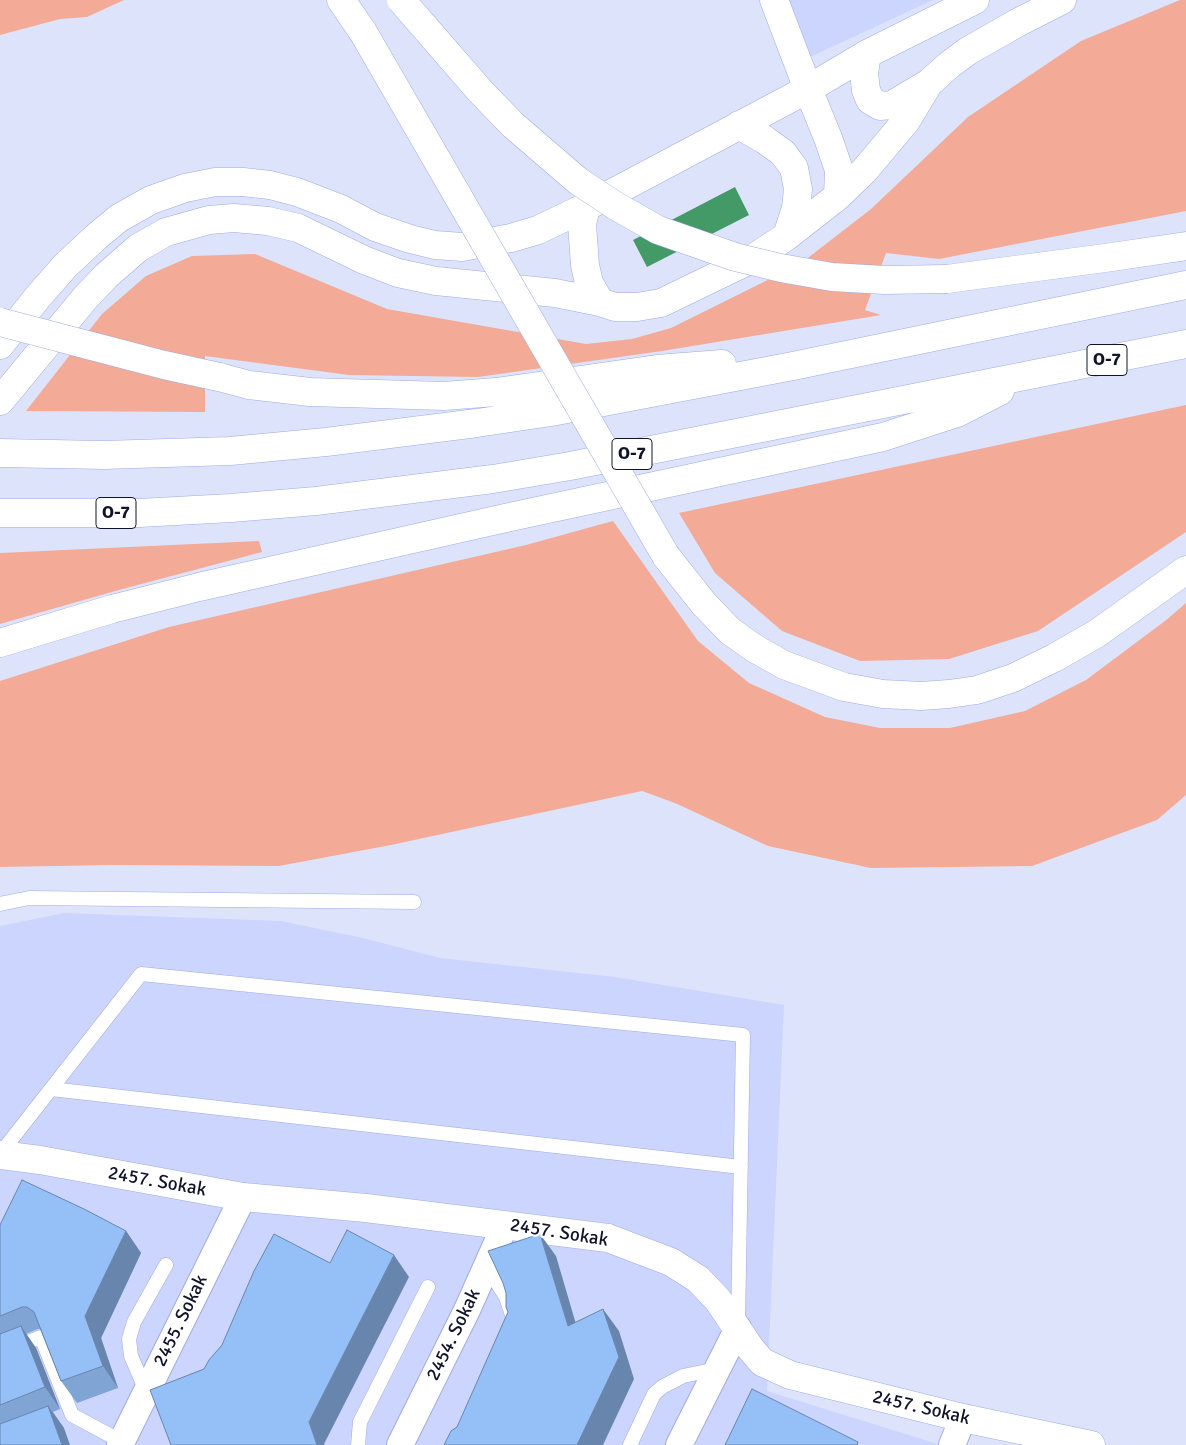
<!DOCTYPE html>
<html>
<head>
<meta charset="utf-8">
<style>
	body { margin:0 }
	canvas { display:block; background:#dde3fb }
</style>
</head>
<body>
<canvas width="1186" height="1445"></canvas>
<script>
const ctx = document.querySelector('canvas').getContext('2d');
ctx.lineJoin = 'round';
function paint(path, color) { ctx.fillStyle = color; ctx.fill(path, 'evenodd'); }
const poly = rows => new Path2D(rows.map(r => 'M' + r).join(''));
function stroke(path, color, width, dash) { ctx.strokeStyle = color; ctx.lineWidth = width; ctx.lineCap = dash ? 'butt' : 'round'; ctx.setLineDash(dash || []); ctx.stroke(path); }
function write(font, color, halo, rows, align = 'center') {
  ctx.font = font + ' Signika,sans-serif'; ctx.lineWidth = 4.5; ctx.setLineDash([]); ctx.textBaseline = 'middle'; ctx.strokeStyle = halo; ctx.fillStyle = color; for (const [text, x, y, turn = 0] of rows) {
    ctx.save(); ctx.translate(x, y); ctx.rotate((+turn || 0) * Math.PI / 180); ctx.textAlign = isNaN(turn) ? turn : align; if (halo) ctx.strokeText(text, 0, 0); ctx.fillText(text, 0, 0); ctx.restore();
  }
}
paint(poly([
	[786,0,933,0,808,58],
	[64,913,281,921,363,938,440,958,615,977,784,1005,767,1391,941,1445,0,1445,0,926]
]), '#ccd5fe');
paint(poly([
	[0,0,124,0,87,17,60,19,0,35],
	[1180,0,1186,0,1186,211,939,259,886,253,865,310,881,315,662,351,478,377,349,375,205,356,205,412,26,411,102,314,146,276,192,256,255,254,387,309,586,344,632,339,671,328,800,264,871,209,968,117,1081,41],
	[1186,405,1186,532,1038,631,949,659,860,661,782,631,715,573,679,513],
	[613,521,698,641,749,683,825,717,880,728,950,728,1025,711,1086,680,1165,621,1186,603,1186,795,1157,820,1032,866,871,868,768,846,675,803,642,791,391,845,279,866,111,865,0,867,0,681,169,627,526,545],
	[259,541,262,552,115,591,0,624,0,553]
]), '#f3aa97');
paint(poly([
	[735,187,749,215,647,267,633,240]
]), '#449a67');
const service = poly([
	[0,904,29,898,414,902],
	[51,1089,741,1167],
	[0,1154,141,974,743,1035,738,1324],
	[487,1267,506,1297,512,1315],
	[0,1353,41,1337,72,1415,126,1444],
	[147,1393,131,1356,129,1339,134,1322,166,1265],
	[358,1445,360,1422,428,1287],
	[630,1445,654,1394,662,1387,683,1376,717,1369]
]);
const minor = poly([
	[120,1445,243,1197],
	[400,1445,467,1310,505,1225],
	[679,1445,738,1328],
	[952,1445,963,1418]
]);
const tertiary = poly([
	[774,0,808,89],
	[0,1155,40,1160,243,1197,366,1208,608,1238,671,1262,698,1279,718,1300,750,1348,762,1362,790,1375,963,1418,1091,1445]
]);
const primary = poly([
	[867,54,864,73,866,90,870,100,880,106,892,105,929,83,949,65,968,51,1017,23,1062,0],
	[808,89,828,138,839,170,838,196],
	[739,125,765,140,783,153,794,168,798,189,796,208,787,236],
	[586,207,582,224,585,265,589,283,600,302],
	[0,345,37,298,65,266,96,237,119,218,151,200,185,188,215,182,243,182,270,185,297,192,341,209,375,227,410,239,435,245,462,247,511,238,538,230,586,207,808,89,867,54,975,0],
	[0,401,86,297,106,276,138,248,166,232,209,220,234,218,268,221,298,228,364,260,398,273,436,281,555,293,600,302,615,307,637,307,661,303,752,259,787,236,838,196,864,171,906,121,929,83]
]);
const motorway = poly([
	[341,0,363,32],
	[947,279,1105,258,1186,246],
	[219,377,249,385,310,392,444,396,496,392,657,369,722,364],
	[0,453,104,455,230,451,326,442,477,423,551,412,793,366,1186,285],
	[0,513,139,513,231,508,316,501,493,479,570,466,1186,344],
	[666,556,704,604,730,631,754,648,784,665,844,687,883,694,921,696,949,694,977,690,1013,678,1054,658,1096,634,1186,570],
	[0,643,112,609,199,587,510,517,883,437,957,413,1000,391]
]);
stroke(service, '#9fabe5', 15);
stroke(minor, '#9fabe5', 28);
stroke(tertiary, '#9fabe5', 29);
stroke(primary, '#9fabe5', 29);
stroke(motorway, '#9fabe5', 29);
stroke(service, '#fff', 14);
stroke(minor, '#fff', 26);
stroke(tertiary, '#fff', 28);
stroke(primary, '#fff', 28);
stroke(motorway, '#fff', 28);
const motorwayBridge = poly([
	[401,0,481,92,513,125,578,181,616,206,658,230,735,257,781,268,832,277,884,280,947,279],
	[363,32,666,556],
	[0,322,164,365,219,377]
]);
stroke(motorwayBridge, '#9fabe5', 29, []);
stroke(motorwayBridge, '#fff', 28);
paint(poly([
	[0,1225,126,1231,141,1253,101,1338,118,1388,77,1403,61,1381,40,1329,38,1329,26,1334,36,1348,60,1409,53,1412,64,1428,0,1445]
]), '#80a5d4');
paint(poly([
	[126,1231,141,1253,101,1338,118,1388,103,1366,85,1316],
	[540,1234,556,1256,583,1348,568,1326],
	[394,1255,409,1277,324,1444,325,1445,317,1445,309,1422],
	[603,1309,619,1331,634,1379,603,1445,577,1445],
	[21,1326,36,1348,60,1409,45,1387],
	[48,1406,64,1428,70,1445,62,1445]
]), '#6886ad');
const building = poly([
	[22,1180,84,1209,126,1231,85,1316,103,1366,61,1381,34,1312,27,1307,22,1307,0,1316,0,1225,22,1180],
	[347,1230,394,1255,309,1422,317,1445,171,1445,150,1390,204,1369,209,1360,222,1345,254,1271,274,1234,330,1263,347,1230],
	[540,1234,568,1326,603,1309,619,1357,577,1445,444,1445,451,1431,457,1427,508,1312,506,1307,506,1293,503,1283,488,1251,540,1234],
	[21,1326,45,1387,0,1405,0,1334,21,1326],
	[752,1389,858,1442,857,1445,725,1445,752,1389],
	[48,1406,62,1445,0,1445,0,1424,48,1406]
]);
paint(building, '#95c0f7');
stroke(building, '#6886ad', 1);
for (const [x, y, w] of [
	[1107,360,40],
	[632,454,40],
	[116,513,40]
]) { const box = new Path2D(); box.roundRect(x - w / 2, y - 15.5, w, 31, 4); ctx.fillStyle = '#fff'; ctx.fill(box); stroke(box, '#111429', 1); }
write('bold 18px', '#111429', null, [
	["O-7",1107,360],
	["O-7",632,454],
	["O-7",116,513]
]);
write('19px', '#111429', '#fff', [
	["2457. Sokak",157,1182,10],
	["2457. Sokak",559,1233,9],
	["2455. Sokak",181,1321,-64],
	["2454. Sokak",454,1335,-64],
	["2457. Sokak",921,1408,13]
]);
</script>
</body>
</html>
